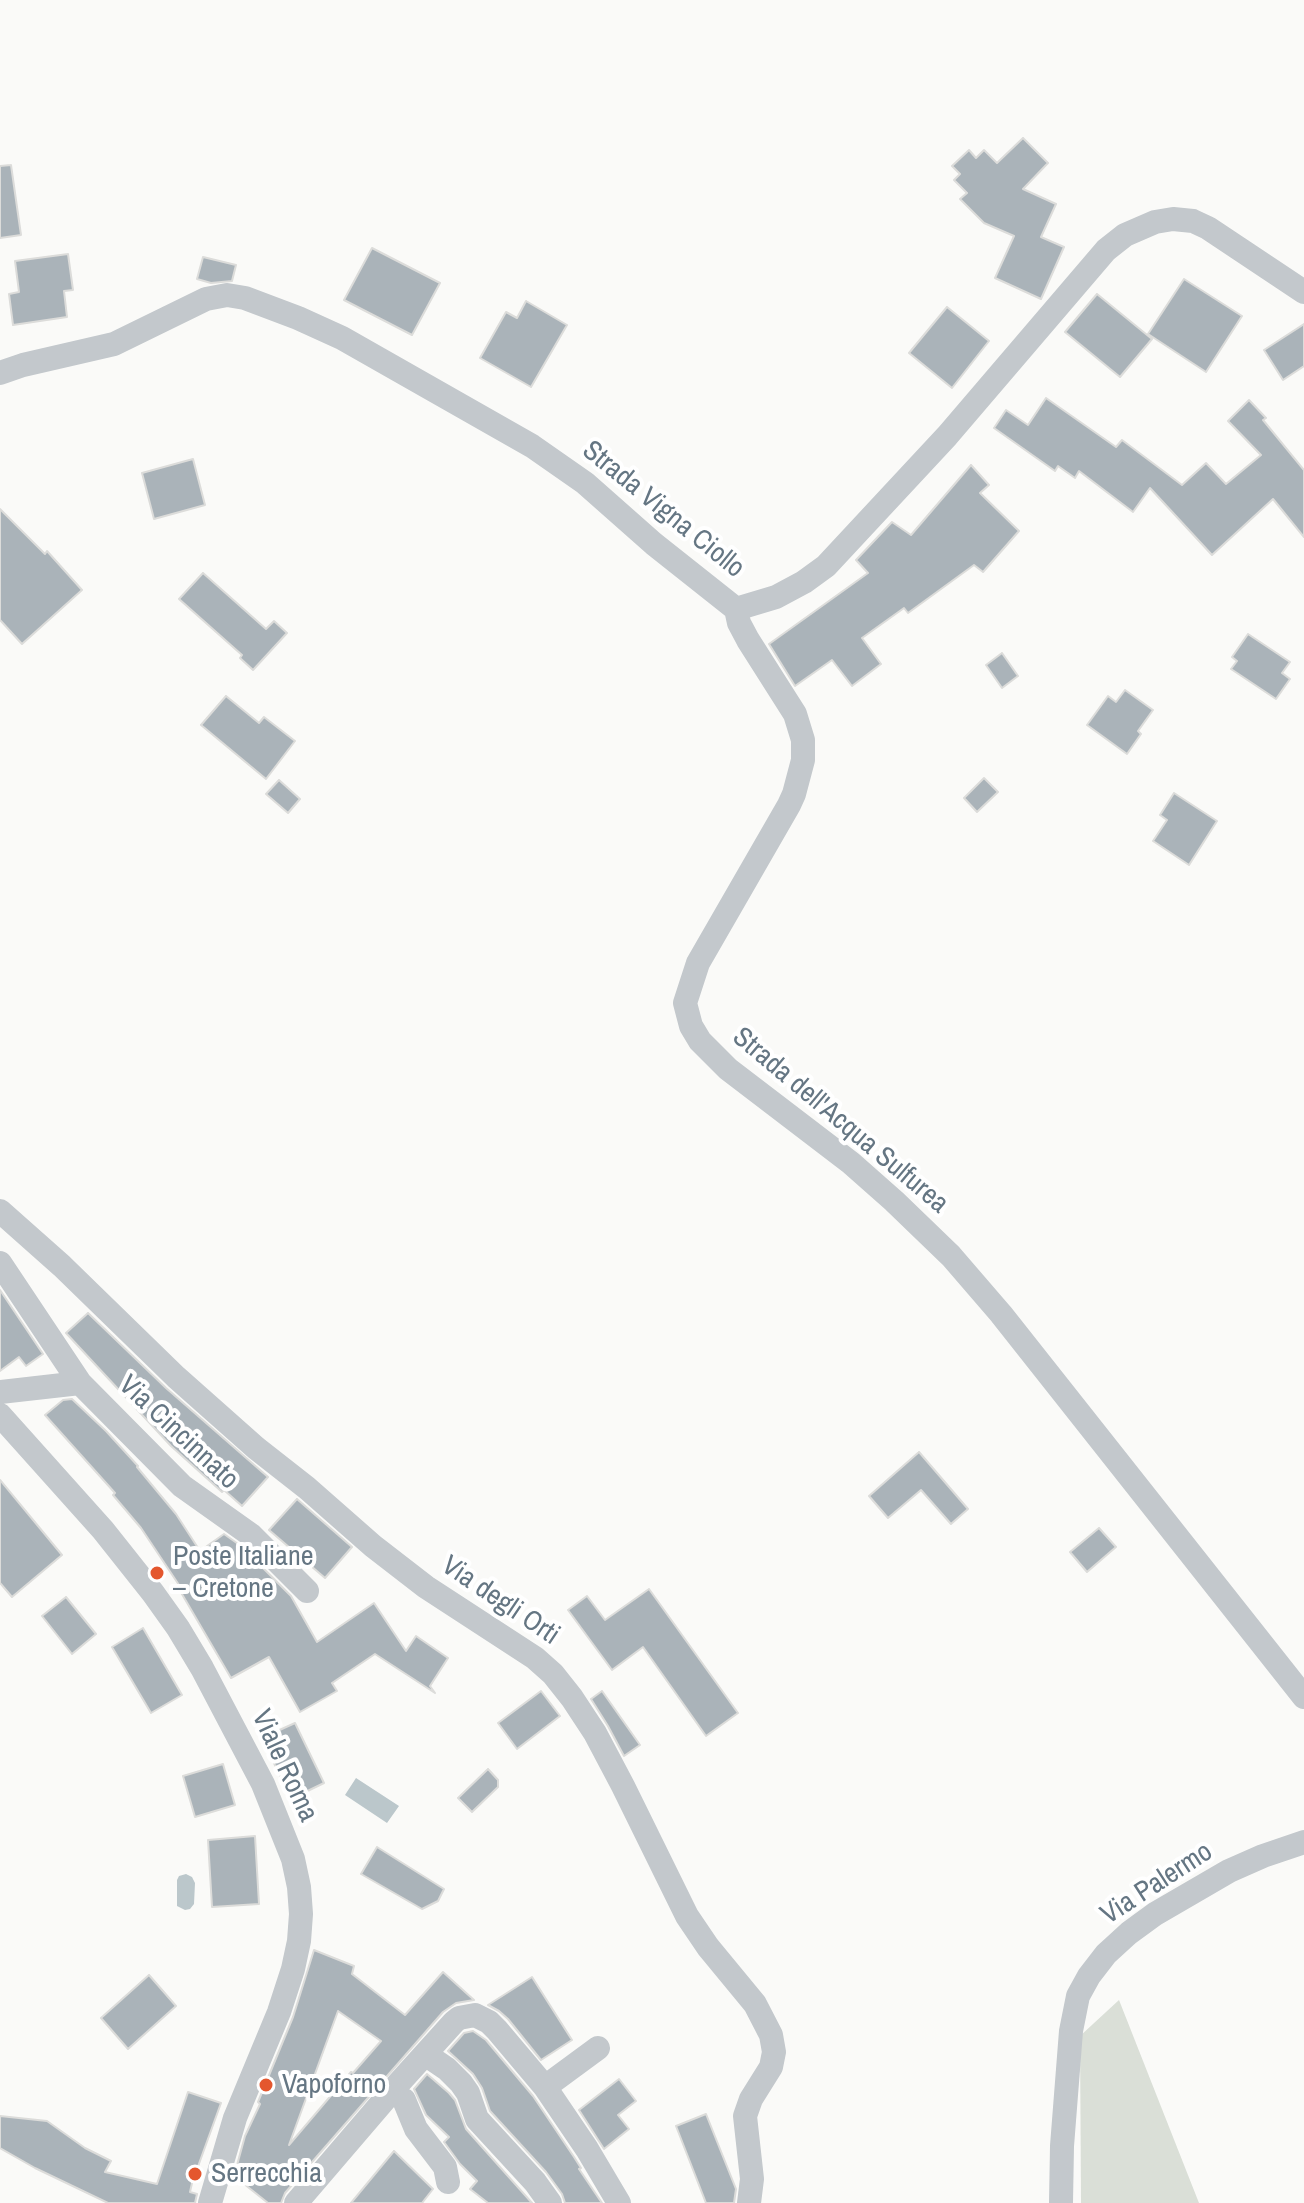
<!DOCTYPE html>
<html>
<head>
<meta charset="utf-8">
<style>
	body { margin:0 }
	canvas { display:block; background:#fafaf8 }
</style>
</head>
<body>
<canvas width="1304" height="2203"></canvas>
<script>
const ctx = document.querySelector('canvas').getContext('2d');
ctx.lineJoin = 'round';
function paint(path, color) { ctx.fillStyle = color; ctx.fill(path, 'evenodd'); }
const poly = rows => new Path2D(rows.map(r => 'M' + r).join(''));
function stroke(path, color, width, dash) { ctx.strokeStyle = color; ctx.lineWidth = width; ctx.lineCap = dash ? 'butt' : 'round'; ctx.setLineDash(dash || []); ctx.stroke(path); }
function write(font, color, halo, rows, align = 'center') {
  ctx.font = font + ' "Archivo Narrow",sans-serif'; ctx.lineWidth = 8; ctx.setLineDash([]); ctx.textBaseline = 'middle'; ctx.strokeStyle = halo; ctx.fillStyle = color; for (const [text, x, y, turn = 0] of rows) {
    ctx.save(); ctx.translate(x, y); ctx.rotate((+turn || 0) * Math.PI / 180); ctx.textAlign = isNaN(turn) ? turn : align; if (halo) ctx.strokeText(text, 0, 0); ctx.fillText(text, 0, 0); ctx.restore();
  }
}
paint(poly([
	[1119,2000,1199,2203,1081,2203,1080,2036]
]), '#dadfd7');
paint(poly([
	[356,1778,399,1806,387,1823,345,1795],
	[186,1874,192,1877,195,1883,194,1904,190,1909,185,1910,177,1906,177,1880,179,1876]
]), '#bbc7cb');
const building = poly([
	[1023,138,1048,163,1023,189,1056,204,1041,237,1064,247,1041,299,995,278,1014,236,984,223,960,199,967,193,954,180,960,174,952,166,969,150,976,158,984,150,997,163,1023,138],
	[11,165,21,235,0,238,0,166,11,165],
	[372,248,440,283,412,335,344,300,372,248],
	[68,254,73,290,64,291,67,317,13,325,9,294,19,292,15,261,68,254],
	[203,257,236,265,232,281,211,283,197,279,203,257],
	[1184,279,1242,316,1206,372,1148,334,1184,279],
	[1097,294,1152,339,1120,377,1065,332,1097,294],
	[526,301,567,325,531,387,480,358,506,312,517,318,526,301],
	[947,307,989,341,952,388,909,353,947,307],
	[1304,324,1304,366,1283,380,1264,350,1304,324],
	[1046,398,1116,447,1122,440,1182,485,1206,463,1226,484,1261,455,1228,421,1249,400,1266,418,1263,420,1304,470,1304,537,1273,499,1212,555,1150,488,1133,512,1079,471,1075,478,1058,466,1055,471,994,428,1006,410,1028,425,1046,398],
	[193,459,205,505,154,519,142,473,193,459],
	[971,465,989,485,980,493,1019,531,983,572,974,565,908,613,904,608,862,638,881,664,852,686,832,660,795,686,769,644,868,573,856,560,892,522,911,535,971,465],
	[0,509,45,554,47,551,82,590,22,644,0,620,0,509],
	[203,573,266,629,274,621,287,633,253,670,240,658,242,655,179,599,203,573],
	[1248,634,1290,662,1282,673,1290,679,1276,699,1231,669,1237,661,1232,657,1248,634],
	[1002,653,1018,676,1002,688,986,665,1002,653],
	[1125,690,1153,710,1138,731,1141,734,1127,754,1087,725,1108,696,1116,702,1125,690],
	[226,696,259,723,264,717,295,741,266,779,201,725,226,696],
	[984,778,998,792,977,812,964,798,984,778],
	[279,780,300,799,288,813,266,794,279,780],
	[1174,793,1217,821,1189,865,1153,841,1167,820,1160,815,1174,793],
	[0,1290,43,1354,26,1366,19,1357,0,1371,0,1290],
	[88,1313,166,1388,268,1477,242,1506,224,1490,222,1492,171,1446,66,1333,88,1313],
	[72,1399,106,1431,138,1466,137,1467,176,1514,200,1551,224,1534,241,1546,291,1596,317,1642,374,1603,406,1651,416,1636,448,1658,430,1686,435,1693,375,1654,332,1683,337,1691,300,1712,269,1657,231,1678,179,1589,181,1588,141,1528,113,1495,115,1493,45,1415,63,1400,72,1399],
	[919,1452,968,1509,951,1524,921,1490,888,1518,869,1496,919,1452],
	[0,1480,62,1555,12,1597,0,1583,0,1480],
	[297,1499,352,1547,325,1578,269,1530,297,1499],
	[1099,1528,1116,1547,1087,1572,1070,1552,1099,1528],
	[649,1589,738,1713,706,1736,643,1647,612,1670,568,1610,587,1596,605,1620,649,1589],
	[66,1597,96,1634,72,1654,42,1616,66,1597],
	[143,1628,182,1695,151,1713,112,1647,143,1628],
	[541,1691,560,1716,517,1749,498,1723,541,1691],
	[602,1691,640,1745,624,1756,608,1726,591,1699,602,1691],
	[295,1723,324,1783,291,1799,262,1738,295,1723],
	[223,1764,235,1805,195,1817,183,1776,223,1764],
	[488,1769,498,1780,498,1787,472,1812,458,1798,488,1769],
	[255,1836,259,1904,212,1907,208,1840,255,1836],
	[377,1847,444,1889,438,1901,422,1909,361,1874,377,1847],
	[314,1950,354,1966,352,1974,405,2015,443,1972,474,2000,456,2003,443,2012,285,2193,281,2203,268,2203,234,2176,245,2136,260,2104,258,2102,293,2017,314,1950],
	[338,2011,381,2041,353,2073,351,2072,289,2145,338,2011],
	[149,1975,176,2006,128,2049,101,2018,149,1975],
	[532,1977,572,2040,541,2060,508,2019,499,2011,488,2005,532,1977],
	[473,2031,486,2040,533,2096,574,2157,581,2168,579,2169,602,2203,565,2203,562,2194,546,2172,490,2111,482,2088,473,2074,448,2051,464,2033,473,2031],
	[427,2074,449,2093,455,2100,466,2129,532,2203,488,2203,470,2189,477,2181,460,2164,444,2142,449,2137,426,2115,414,2089,427,2074],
	[619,2079,636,2101,618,2115,629,2129,604,2149,579,2110,619,2079],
	[188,2092,221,2103,192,2183,190,2192,197,2194,195,2203,108,2203,35,2168,0,2148,0,2116,47,2121,85,2148,111,2161,105,2172,157,2184,188,2092],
	[706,2114,736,2189,734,2203,706,2203,676,2126,706,2114],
	[394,2151,433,2189,422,2203,351,2203,394,2151]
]);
paint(building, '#aab3b9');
stroke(building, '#dcdcda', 2);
stroke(poly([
	[0,373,23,365,114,344,206,299,227,295,245,298,298,318,342,338,532,446,585,483,654,544,736,609,776,597,804,582,826,566,947,436,1106,250,1125,235,1155,222,1173,219,1193,221,1208,228,1304,292],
	[736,609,739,623,748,640,795,714,803,740,803,760,794,794,789,805,698,963,685,1003,691,1026,700,1041,728,1069,851,1163,894,1201,951,1256,1001,1314,1304,1697],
	[0,1211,62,1266,176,1377,256,1448,307,1488,373,1546,426,1587,535,1658,553,1674,572,1698,595,1733,623,1786,687,1916,708,1947,755,2004,771,2035,774,2052,771,2067,751,2099,745,2116,752,2179,749,2203],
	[0,1263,80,1383,182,1486,251,1535,307,1591],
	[0,1392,80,1383],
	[0,1415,103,1530,153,1593,178,1628,202,1668,263,1784,293,1859,299,1887,301,1914,299,1941,293,1969,279,2012,235,2118,210,2203],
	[425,2054,447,2069,461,2083,468,2093,477,2119,535,2182,550,2203],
	[545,2087,598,2048],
	[404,2100,416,2129,445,2167,448,2182],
	[296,2203,398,2084,454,2022,459,2018,475,2015,489,2022,497,2030,545,2087,587,2149,619,2203],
	[1061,2203,1062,2146,1071,2031,1078,1996,1089,1976,1106,1954,1129,1933,1155,1914,1229,1871,1263,1856,1304,1842]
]), '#c3c8cc', 24);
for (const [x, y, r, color] of [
	[157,1573,8,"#e4572e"],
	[266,2085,8,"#e4572e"],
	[195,2174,8,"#e4572e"]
]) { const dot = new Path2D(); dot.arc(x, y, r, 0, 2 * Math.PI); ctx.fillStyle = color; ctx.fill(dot); stroke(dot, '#fff', 3); }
write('28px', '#657683', '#fff', [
	["Strada Vigna Ciollo",663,510,39],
	["Strada dell'Acqua Sulfurea",840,1121,40],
	["Via Cincinnato",178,1433,43],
	["Via degli Orti",500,1601,34],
	["Viale Roma",284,1766,65],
	["Via Palermo",1157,1884,-33]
]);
write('28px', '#657683', '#fff', [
	["Poste Italiane",173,1557],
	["– Cretone",173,1589],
	["Vapoforno",282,2085],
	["Serrecchia",211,2174]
], 'left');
</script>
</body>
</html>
